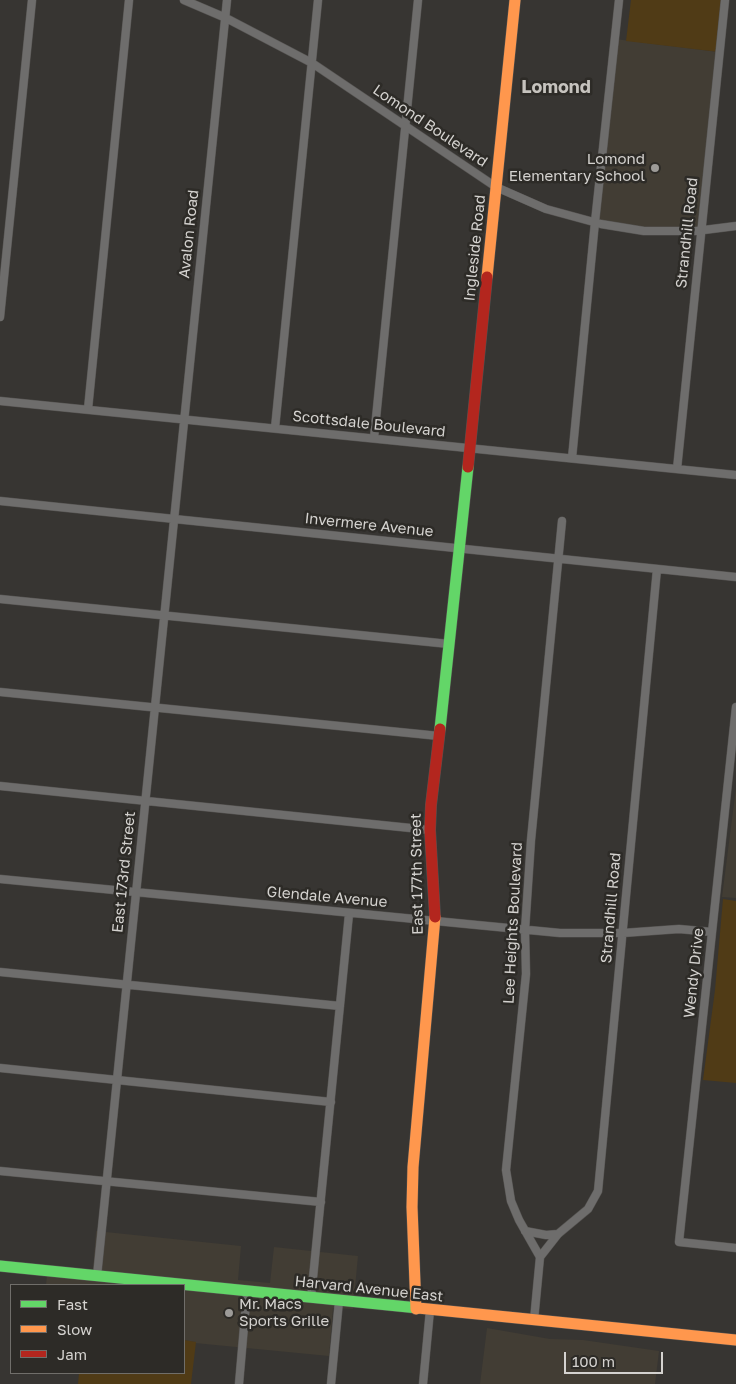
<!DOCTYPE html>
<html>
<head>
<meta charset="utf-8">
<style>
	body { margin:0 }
	#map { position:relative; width:736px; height:1384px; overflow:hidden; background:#373532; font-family:"Golos Text",sans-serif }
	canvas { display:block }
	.legend { position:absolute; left:10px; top:1284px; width:175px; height:90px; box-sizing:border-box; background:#2d2b27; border:1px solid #706e6a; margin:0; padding:6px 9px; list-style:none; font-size:15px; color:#d4d2cf }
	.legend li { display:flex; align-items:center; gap:10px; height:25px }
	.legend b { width:25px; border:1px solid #706e6a }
	.scale { position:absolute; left:564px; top:1352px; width:99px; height:22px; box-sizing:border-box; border:2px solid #d4d2cf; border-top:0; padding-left:6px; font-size:15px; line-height:18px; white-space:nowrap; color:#d4d2cf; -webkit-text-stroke:4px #2d2b27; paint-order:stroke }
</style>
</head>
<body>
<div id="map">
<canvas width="736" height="1384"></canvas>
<ul class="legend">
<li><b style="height:6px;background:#63d668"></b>Fast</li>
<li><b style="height:6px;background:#ff974d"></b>Slow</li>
<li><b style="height:6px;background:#b3261e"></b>Jam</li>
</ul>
<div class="scale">100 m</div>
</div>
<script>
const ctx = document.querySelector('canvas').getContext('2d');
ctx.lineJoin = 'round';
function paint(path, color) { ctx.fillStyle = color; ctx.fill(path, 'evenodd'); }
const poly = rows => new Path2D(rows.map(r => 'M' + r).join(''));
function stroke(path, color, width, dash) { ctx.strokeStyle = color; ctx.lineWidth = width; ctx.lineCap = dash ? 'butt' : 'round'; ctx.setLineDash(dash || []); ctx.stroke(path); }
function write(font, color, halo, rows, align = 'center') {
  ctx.font = font + ' "Golos Text",sans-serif'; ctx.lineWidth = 5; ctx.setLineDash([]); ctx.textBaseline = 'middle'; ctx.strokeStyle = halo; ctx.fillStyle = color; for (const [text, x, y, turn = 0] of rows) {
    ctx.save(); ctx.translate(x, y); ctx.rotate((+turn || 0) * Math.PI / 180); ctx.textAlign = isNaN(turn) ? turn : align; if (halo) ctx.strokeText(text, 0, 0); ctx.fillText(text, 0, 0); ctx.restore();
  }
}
paint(poly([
	[615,39,719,52,701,230,644,231,601,224,596,214],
	[736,788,736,898,722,897],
	[96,1231,241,1246,238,1280,270,1283,274,1247,358,1256,353,1309,333,1308,329,1356,195,1343,195,1342,184,1340,184,1285,46,1285,48,1265,93,1270],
	[487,1328,550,1339,583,1340,659,1351,655,1384,480,1384]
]), '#423d34');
paint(poly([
	[631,0,722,0,719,52,626,41],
	[723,899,736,901,736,1083,703,1080,715,990],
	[184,1340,196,1342,191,1384,78,1384,79,1373,184,1373]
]), '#503b16');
const street = poly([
	[184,0,226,18,312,63,496,187,546,209,601,224,644,231,696,231,736,226],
	[0,317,32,0],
	[0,401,736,475],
	[88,409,129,0],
	[275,428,318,0],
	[374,438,418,0],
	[572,458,595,222,619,0],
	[677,469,725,0],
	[0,501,736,577],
	[0,599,449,644],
	[0,692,439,736],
	[736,707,679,1242,736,1248],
	[0,786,430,830],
	[0,879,560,933,623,933,679,929,712,932],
	[0,972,340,1006],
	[0,1068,331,1102],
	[0,1171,321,1202],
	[525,1231,546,1235,558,1234],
	[540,1257,558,1234,588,1209,598,1191,657,569],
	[97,1276,227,0],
	[311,1298,349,914],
	[534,1320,540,1257,519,1220,511,1201,506,1170,526,974,525,930,531,840,562,521],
	[239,1384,247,1292],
	[331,1384,339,1301],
	[423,1384,430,1310]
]);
const fast = poly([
	[440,729,468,467],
	[0,1266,418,1308]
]);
const slow = poly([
	[487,277,515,0],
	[418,1308,736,1340],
	[416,1309,412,1207,413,1167,435,917]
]);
const jam = poly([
	[468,467,487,277],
	[435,917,430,830,431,805,440,729]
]);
stroke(street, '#555351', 9);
stroke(fast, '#555351', 12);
stroke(slow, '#555351', 12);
stroke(jam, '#555351', 12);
stroke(street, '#6e6d6c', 8);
stroke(fast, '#63d668', 11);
stroke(slow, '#ff974d', 11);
stroke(jam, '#b3261e', 11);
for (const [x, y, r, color] of [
	[655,168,5,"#9d9b98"],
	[229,1313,5,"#9d9b98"]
]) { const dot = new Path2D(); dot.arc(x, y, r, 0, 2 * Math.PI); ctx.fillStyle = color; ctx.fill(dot); stroke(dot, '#2d2b27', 2); }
write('15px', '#d4d2cf', '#2d2b27', [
	["Lomond Boulevard",430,126,34],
	["Strandhill Road",687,233,-84],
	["Avalon Road",189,234,-84],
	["Ingleside Road",475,248,-84],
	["Scottsdale Boulevard",369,424,6],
	["Invermere Avenue",369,525,6],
	["East 173rd Street",124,872,-84],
	["East 177th Street",417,874,-91],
	["Glendale Avenue",327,897,5],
	["Strandhill Road",611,908,-85],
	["Lee Heights Boulevard",513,923,-87],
	["Wendy Drive",694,973,-84],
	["Harvard Avenue East",369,1289,6]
]);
write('15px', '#d4d2cf', '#2d2b27', [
	["Lomond",645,159],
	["Elementary School",645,176],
	["Mr. Macs",239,1304,"left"],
	["Sports Grille",239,1321,"left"]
], 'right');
write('bold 18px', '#c6c3be', '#2d2b27', [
	["Lomond",556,87]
]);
</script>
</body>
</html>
